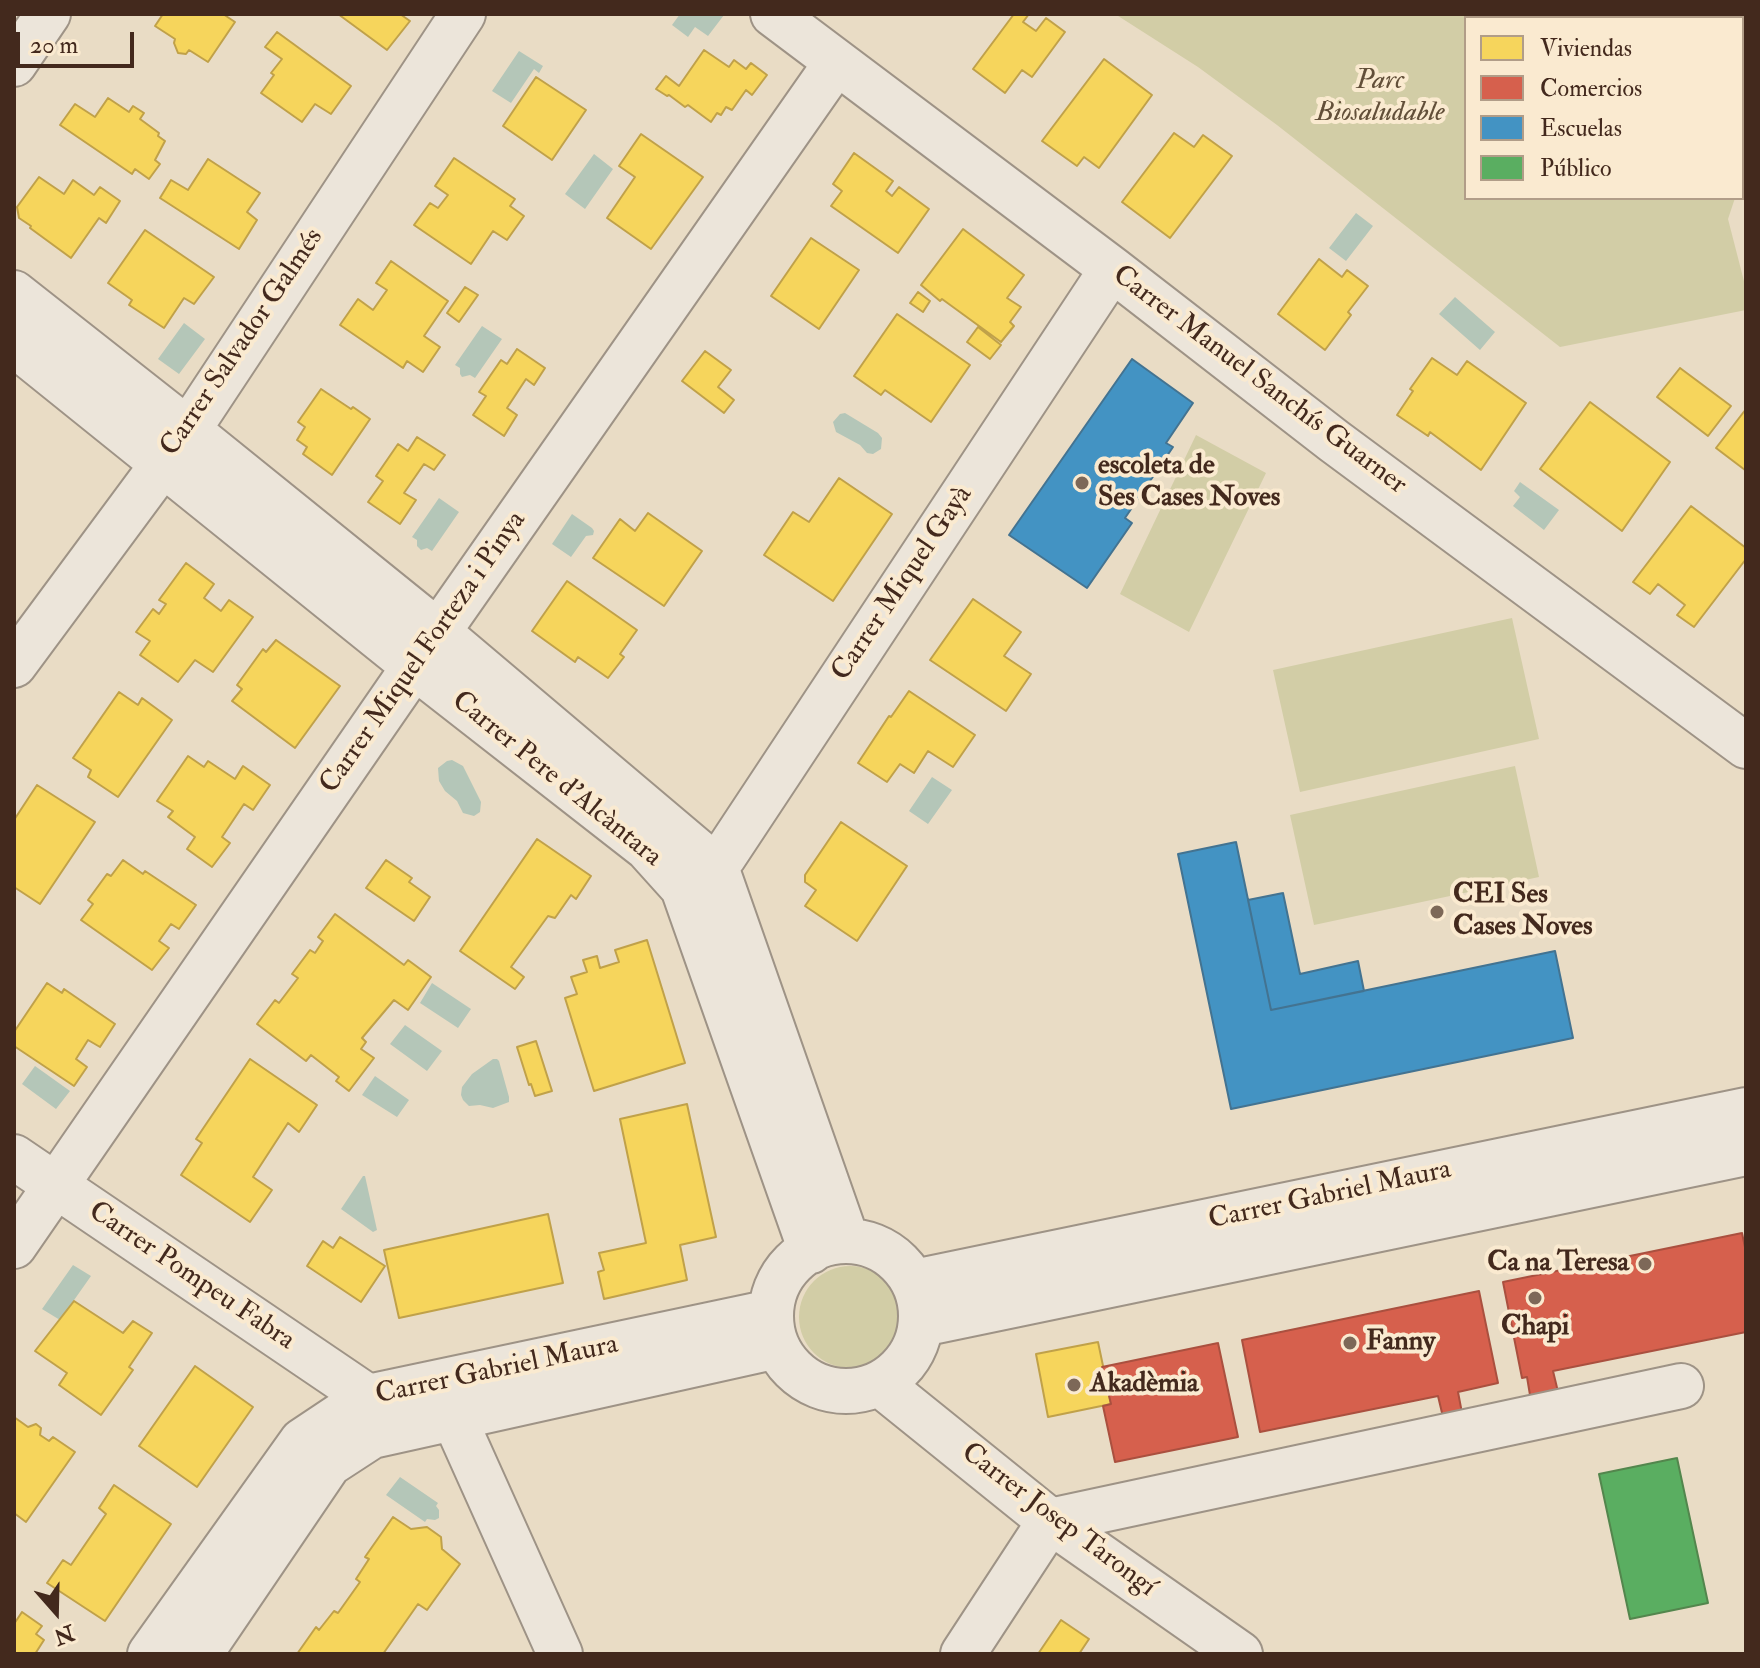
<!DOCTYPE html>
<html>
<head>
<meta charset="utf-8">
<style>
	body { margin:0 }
	#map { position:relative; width:1760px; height:1668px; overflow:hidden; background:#e9dcc5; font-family:"IM FELL Double Pica",serif }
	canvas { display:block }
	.frame { position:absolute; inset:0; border:16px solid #43291d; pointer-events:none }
	.legend { position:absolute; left:1464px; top:16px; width:280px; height:184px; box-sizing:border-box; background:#faead0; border:2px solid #b19d88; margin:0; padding:10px 14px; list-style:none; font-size:24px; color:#43291d }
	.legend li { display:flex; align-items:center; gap:16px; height:40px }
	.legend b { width:40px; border:2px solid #b19d88 }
	.north { position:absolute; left:16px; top:1572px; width:80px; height:80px; -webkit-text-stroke:6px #faead0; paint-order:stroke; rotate:160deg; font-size:22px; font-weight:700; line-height:32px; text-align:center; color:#43291d }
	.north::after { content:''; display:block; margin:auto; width:28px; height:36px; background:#43291d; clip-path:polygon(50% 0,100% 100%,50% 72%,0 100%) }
	.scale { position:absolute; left:16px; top:32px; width:118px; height:36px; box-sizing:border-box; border:4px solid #43291d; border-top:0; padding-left:10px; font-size:24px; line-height:28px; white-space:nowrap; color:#43291d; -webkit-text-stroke:6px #faead0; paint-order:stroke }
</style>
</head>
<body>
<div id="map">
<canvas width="1760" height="1668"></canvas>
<div class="frame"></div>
<ul class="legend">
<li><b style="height:22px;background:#f6d55c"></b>Viviendas</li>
<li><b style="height:22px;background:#d6604d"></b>Comercios</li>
<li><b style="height:22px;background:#4393c3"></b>Escuelas</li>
<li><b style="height:22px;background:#5aae61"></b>Público</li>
</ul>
<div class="north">N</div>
<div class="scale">20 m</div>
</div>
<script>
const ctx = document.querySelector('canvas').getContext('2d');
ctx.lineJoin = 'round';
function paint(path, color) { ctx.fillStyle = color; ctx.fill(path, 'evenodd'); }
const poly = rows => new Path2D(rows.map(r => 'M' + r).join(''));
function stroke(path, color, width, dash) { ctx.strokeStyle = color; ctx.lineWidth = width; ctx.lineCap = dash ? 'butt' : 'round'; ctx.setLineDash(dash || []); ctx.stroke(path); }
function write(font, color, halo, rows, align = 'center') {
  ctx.font = font + ' "IM FELL Double Pica",serif'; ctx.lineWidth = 8; ctx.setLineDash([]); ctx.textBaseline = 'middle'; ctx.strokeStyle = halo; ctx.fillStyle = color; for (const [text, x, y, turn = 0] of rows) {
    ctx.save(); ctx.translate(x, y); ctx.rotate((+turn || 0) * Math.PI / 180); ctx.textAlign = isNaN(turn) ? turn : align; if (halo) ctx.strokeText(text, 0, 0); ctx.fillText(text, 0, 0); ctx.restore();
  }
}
paint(poly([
	[1115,14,1700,14,1703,18,1466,18,1466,198,1735,198,1728,219,1746,289,1746,310,1560,347,1277,125,1198,67],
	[1196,435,1266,473,1189,632,1120,594],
	[1512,618,1539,739,1300,792,1273,670],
	[1515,766,1539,877,1314,925,1290,815],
	'799 1317a51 51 0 1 1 102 0a51 51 0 1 1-102 0Z'
]), '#d2cda6');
paint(poly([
	[680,14,723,14,724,15,708,36,695,27,688,37,672,25],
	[519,51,543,66,539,73,534,69,511,103,492,91],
	[594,154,613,169,585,209,565,194],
	[1356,213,1373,226,1346,261,1329,248],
	[1455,297,1495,332,1480,350,1439,314],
	[184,323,205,339,179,374,158,359],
	[482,326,502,339,475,378,470,375,462,377,460,374,460,368,455,365],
	[845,413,878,433,882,438,881,449,873,454,867,453,860,445,836,432,833,422,840,414],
	[1520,482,1559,510,1544,530,1513,506,1520,497,1514,491],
	[439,498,459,512,432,551,427,548,421,550,417,546,417,540,412,537],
	[572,514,592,528,594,531,593,535,586,536,571,557,552,544],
	[452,760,463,766,481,802,480,812,474,816,463,813,457,801,445,791,439,781,438,768,447,761],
	[932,777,952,790,928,824,909,811],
	[432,983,471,1009,458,1028,420,1003],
	[405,1025,442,1051,427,1071,390,1044],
	[493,1059,497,1059,499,1061,509,1097,509,1102,493,1108,480,1105,469,1106,463,1100,461,1095,462,1087,472,1074],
	[35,1066,70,1091,56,1109,22,1084],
	[375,1076,409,1100,397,1117,362,1095],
	[363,1176,365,1176,377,1230,373,1232,341,1209],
	[73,1265,91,1276,60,1320,42,1309],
	[400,1477,438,1503,436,1506,439,1510,439,1518,435,1520,427,1519,425,1522,386,1495]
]), '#b4c6b8');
const homes = poly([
	[163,14,223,14,235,22,208,62,189,50,186,54,178,53,174,43,175,39,155,26,163,14],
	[338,14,400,14,410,21,387,50,338,14],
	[1014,14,1029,14,1023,22,1036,31,1046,18,1065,32,1032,77,1022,70,1005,93,973,69,1014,14],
	[277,32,351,86,331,114,315,104,302,122,261,93,274,75,271,73,282,59,265,47,277,32],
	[704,50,729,67,734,60,746,69,751,63,767,75,752,95,746,90,732,110,726,107,721,115,717,113,711,122,688,105,685,107,669,95,667,96,656,89,666,76,679,86,704,50],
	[1104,59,1152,95,1099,168,1084,157,1077,166,1042,141,1104,59],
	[536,77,586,110,552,160,503,126,536,77],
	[108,98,129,112,133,106,144,113,140,119,159,133,158,136,165,141,155,160,160,164,149,179,135,169,132,174,60,125,75,104,95,117,108,98],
	[1174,133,1194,147,1203,135,1232,156,1170,238,1122,202,1174,133],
	[641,134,703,177,651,249,607,218,635,177,619,166,641,134],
	[854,153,893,181,886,191,892,196,899,187,929,209,898,253,831,206,842,191,833,184,854,153],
	[454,158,515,199,510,206,524,216,507,240,493,231,471,264,414,225,430,203,438,208,448,195,435,186,454,158],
	[208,159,260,193,247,212,257,220,239,249,160,198,171,180,188,190,208,159],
	[39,177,64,194,73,180,94,195,100,187,120,201,106,223,99,218,71,258,30,228,31,226,19,218,17,207,39,177],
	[963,229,1024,275,1007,298,1021,307,1010,322,1014,326,1001,342,942,299,940,301,921,285,963,229],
	[145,230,214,277,194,304,184,298,164,328,129,305,132,300,108,283,145,230],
	[811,238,859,270,819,329,771,296,811,238],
	[1319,259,1342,277,1347,270,1368,286,1348,312,1351,315,1325,350,1278,314,1319,259],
	[391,261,448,301,424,336,440,347,423,372,407,361,403,368,340,325,358,299,373,310,387,290,376,283,391,261],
	[465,287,478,295,459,322,447,313,465,287],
	[918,292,930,301,923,312,910,303,918,292],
	[897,314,970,365,931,422,885,390,881,395,854,376,897,314],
	[978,327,1001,345,990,359,967,342,978,327],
	[517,349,545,368,534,385,526,379,507,408,517,415,504,436,473,415,486,396,479,392,501,360,507,364,517,349],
	[705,351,731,370,718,387,734,400,724,413,682,381,705,351],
	[1432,358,1457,375,1467,361,1526,403,1481,470,1430,432,1428,436,1397,415,1413,391,1410,389,1432,358],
	[1680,368,1731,406,1708,436,1657,397,1680,368],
	[321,389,351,409,353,407,370,419,332,475,303,454,307,447,297,440,305,427,298,422,321,389],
	[1590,402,1670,462,1622,531,1540,469,1590,402],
	[1746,409,1746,469,1745,470,1716,448,1746,409],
	[417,437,445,455,434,470,424,464,404,493,416,500,400,524,368,502,383,481,376,476,398,444,408,451,417,437],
	[839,478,892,514,833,601,764,555,793,512,809,522,839,478],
	[1691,506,1746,548,1746,559,1694,627,1677,615,1685,605,1658,584,1650,594,1633,582,1691,506],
	[648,513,702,551,664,606,593,558,620,519,635,531,648,513],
	[186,563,214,584,204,598,221,611,229,600,253,617,213,672,195,660,178,682,140,655,150,641,136,632,153,609,159,614,166,604,159,600,186,563],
	[567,581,637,630,620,654,624,657,608,678,578,657,575,662,532,631,567,581],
	[973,599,1021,632,1004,656,1031,674,1006,711,930,660,973,599],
	[276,640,340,686,295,748,232,701,242,689,237,685,263,649,266,652,276,640],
	[909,691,975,735,953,767,928,751,914,773,900,764,887,782,858,763,889,716,891,717,909,691],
	[119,692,138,705,142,698,172,720,118,797,88,777,91,770,73,758,119,692],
	[188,756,204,767,208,761,235,779,243,766,270,785,253,810,244,804,222,837,230,843,212,867,187,849,195,837,168,817,173,811,157,801,188,756],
	[37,785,95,822,40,904,14,887,14,820,37,785],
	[841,822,907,866,857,941,805,906,816,890,805,882,805,875,841,822],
	[537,839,591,876,576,899,571,895,555,918,548,916,511,967,524,977,515,989,460,951,537,839],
	[123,860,143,874,145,871,196,905,179,929,171,924,159,941,169,948,152,970,81,920,93,904,88,900,107,874,111,876,123,860],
	[386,860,412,878,409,882,430,897,414,921,366,888,386,860],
	[335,914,404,965,408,960,431,977,408,1010,394,1000,362,1038,366,1042,361,1049,374,1058,349,1091,336,1081,339,1077,311,1055,306,1061,257,1024,275,1000,279,1003,298,978,292,974,310,950,315,953,323,941,318,937,335,914],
	[647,940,685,1063,594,1091,565,998,577,994,571,977,587,972,583,960,597,956,600,968,619,962,615,950,647,940],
	[47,983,62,993,64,989,115,1024,100,1047,88,1040,76,1059,87,1067,74,1086,14,1046,14,1032,47,983],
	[536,1041,552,1091,535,1096,531,1084,529,1085,517,1047,536,1041],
	[250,1059,317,1105,299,1132,288,1123,253,1177,272,1190,250,1222,181,1175,202,1143,196,1139,250,1059],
	[687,1104,716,1237,680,1245,687,1280,604,1299,598,1272,604,1270,599,1253,646,1243,620,1119,687,1104],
	[548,1214,563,1283,399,1318,384,1250,548,1214],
	[340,1237,385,1266,361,1302,307,1266,323,1241,333,1248,340,1237],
	[74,1301,123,1333,133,1321,152,1333,129,1367,133,1370,101,1415,59,1385,67,1373,35,1351,74,1301],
	[1098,1342,1111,1404,1048,1417,1036,1354,1098,1342],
	[195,1366,253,1407,197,1487,139,1446,195,1366],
	[14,1417,28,1427,36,1424,41,1428,40,1435,49,1441,53,1437,75,1452,26,1522,14,1513,14,1417],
	[114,1485,171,1524,105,1621,47,1583,63,1560,71,1565,106,1514,99,1508,114,1485],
	[393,1517,411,1529,427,1527,441,1537,442,1549,460,1564,427,1610,418,1604,383,1654,297,1654,316,1627,319,1630,334,1611,338,1613,360,1582,356,1579,369,1559,365,1557,393,1517],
	[22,1612,42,1626,36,1634,44,1640,35,1654,14,1654,14,1624,22,1612],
	[1061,1620,1089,1639,1079,1654,1038,1654,1061,1620]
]);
paint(homes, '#f6d55c');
stroke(homes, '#c0a149', 2);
const shops = poly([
	[1742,1233,1746,1252,1746,1332,1553,1371,1559,1396,1531,1401,1527,1377,1522,1378,1503,1282,1742,1233],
	[1479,1291,1498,1383,1458,1392,1462,1413,1443,1417,1438,1396,1260,1432,1242,1340,1479,1291],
	[1218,1343,1238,1437,1115,1462,1103,1406,1111,1404,1102,1367,1218,1343]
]);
paint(shops, '#d6604d');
stroke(shops, '#aa503f', 2);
const schools = poly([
	[1132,359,1193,403,1166,443,1173,447,1125,518,1132,523,1087,588,1009,535,1132,359],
	[1236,842,1271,1010,1555,951,1573,1038,1231,1109,1178,854,1236,842],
	[1283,893,1300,974,1358,961,1364,991,1271,1010,1248,900,1283,893]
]);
paint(schools, '#4393c3');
stroke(schools, '#437391', 2);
const public = poly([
	[1677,1458,1708,1603,1630,1619,1599,1474,1677,1458]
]);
paint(public, '#5aae61');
stroke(public, '#53864d', 2);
const minor = poly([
	[773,14,1112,269,1334,441,1746,746],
	[14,64,48,14],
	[14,293,188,430,438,632,716,867,847,1241],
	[14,344,414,666,647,848,683,888,811,1251],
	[14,665,188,430,463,14],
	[692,882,716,867,724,856,1112,269],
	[14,1157,368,1397],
	'771 1316a75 75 0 1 1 150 0a75 75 0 1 1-150 0Z',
	[14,1246,438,632,836,63],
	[914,1282,1746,1110],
	[922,1324,1746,1153],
	[880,1384,1050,1521,1240,1654],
	[444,1391,454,1418,560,1654],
	[150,1654,302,1441,368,1397,771,1312],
	[200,1654,329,1464,372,1436,777,1346],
	[963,1654,1050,1521,1681,1386]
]);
stroke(minor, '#9e9386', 48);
stroke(minor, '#ece5da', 44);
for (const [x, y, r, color] of [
	[1082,483,8,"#7d6858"],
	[1437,912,8,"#7d6858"],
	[1645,1264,8,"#7d6858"],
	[1535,1298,8,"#7d6858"],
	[1350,1343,8,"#7d6858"],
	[1074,1385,8,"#7d6858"]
]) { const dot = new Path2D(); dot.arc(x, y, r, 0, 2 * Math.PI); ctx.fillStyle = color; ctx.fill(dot); stroke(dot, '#faead0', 3); }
write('italic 28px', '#624f39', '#faead0', [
	["Parc",1380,82],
	["Biosaludable",1380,114]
]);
write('28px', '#43291d', '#faead0', [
	["Carrer Salvador Galmés",243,343,-56],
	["Carrer Manuel Sanchís Guarner",1259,381,37],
	["Carrer Miquel Gayà",903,584,-56],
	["Carrer Miquel Forteza i Pinya",424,653,-55],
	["Carrer Pere d'Alcàntara",556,780,39],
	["Carrer Gabriel Maura",1330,1196,-12],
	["Carrer Pompeu Fabra",191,1277,34],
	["Carrer Gabriel Maura",497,1371,-12],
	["Carrer Josep Tarongí",1058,1521,37]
]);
write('bold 28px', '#43291d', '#faead0', [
	["escoleta de",1098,467],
	["Ses Cases Noves",1098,499],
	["CEI Ses",1453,896],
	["Cases Noves",1453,928],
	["Ca na Teresa",1629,1264,"right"],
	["Chapi",1535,1328,"center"],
	["Fanny",1366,1343],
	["Akadèmia",1090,1385]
], 'left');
</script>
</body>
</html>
